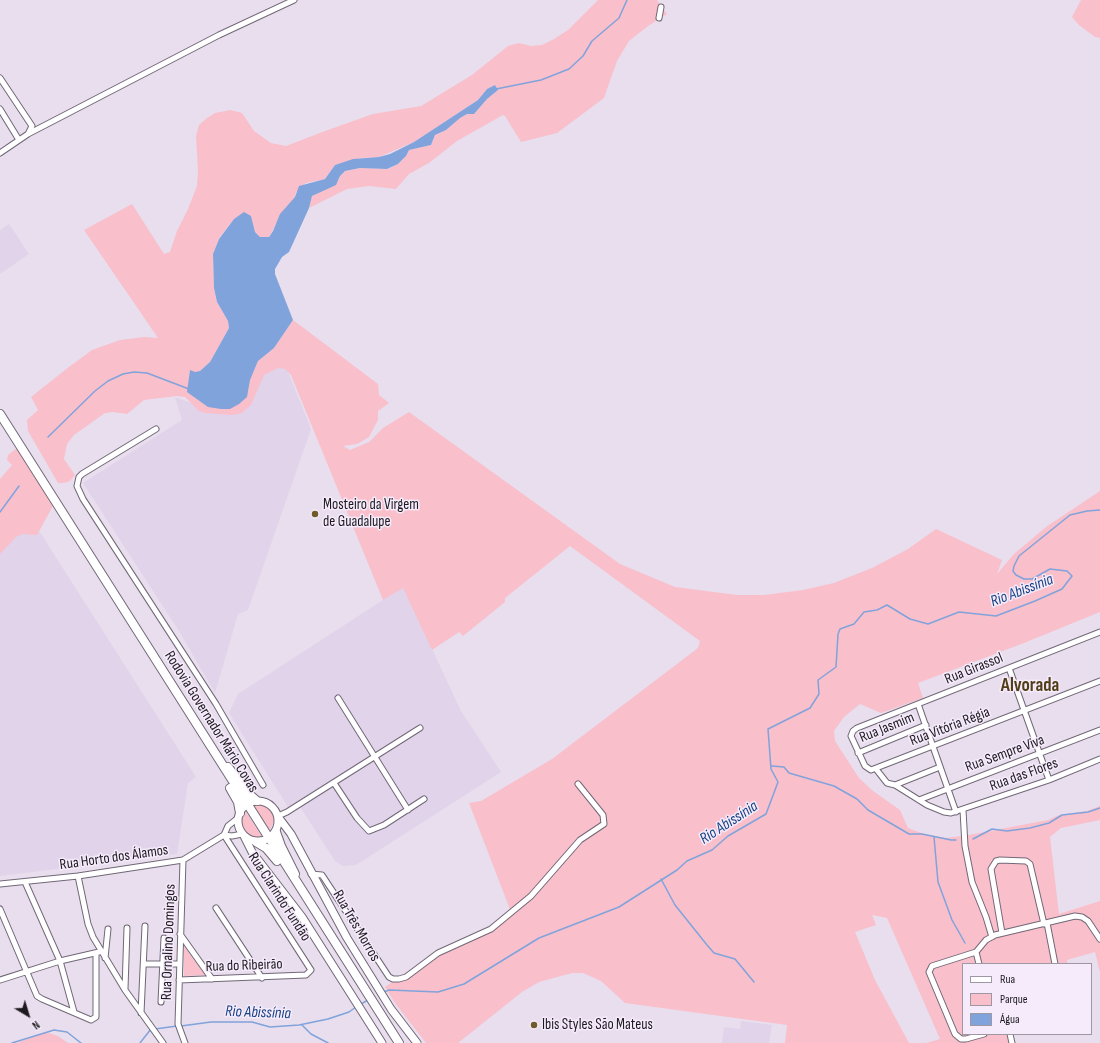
<!DOCTYPE html>
<html>
<head>
<meta charset="utf-8">
<style>
	body { margin:0 }
	#map { position:relative; width:1100px; height:1043px; overflow:hidden; background:#e8deee; font-family:"Sofia Sans Condensed",sans-serif }
	canvas { display:block }
	.legend { position:absolute; left:962px; top:963px; width:130px; height:72px; box-sizing:border-box; background:#f5ebfb; border:1px solid #9f97a3; margin:0; padding:5px 7px; list-style:none; font-size:12px; color:#1d191f }
	.legend li { display:flex; align-items:center; gap:8px; height:20px }
	.legend b { width:20px; border:1px solid #9f97a3 }
	.north { position:absolute; left:8px; top:995px; width:40px; height:40px; -webkit-text-stroke:3px #f5ebfb; paint-order:stroke; rotate:142deg; font-size:11px; font-weight:700; line-height:16px; text-align:center; color:#1d191f }
	.north::after { content:''; display:block; margin:auto; width:14px; height:18px; background:#1d191f; clip-path:polygon(50% 0,100% 100%,50% 72%,0 100%) }
</style>
</head>
<body>
<div id="map">
<canvas width="1100" height="1043"></canvas>
<ul class="legend">
<li><b style="height:5px;background:#fff"></b>Rua</li>
<li><b style="height:11px;background:#f9bfcb"></b>Parque</li>
<li><b style="height:11px;background:#80a3db"></b>Água</li>
</ul>
<div class="north">N</div>
</div>
<script>
const ctx = document.querySelector('canvas').getContext('2d');
ctx.lineJoin = 'round';
function paint(path, color) { ctx.fillStyle = color; ctx.fill(path, 'evenodd'); }
const poly = rows => new Path2D(rows.map(r => 'M' + r).join(''));
function stroke(path, color, width, dash) { ctx.strokeStyle = color; ctx.lineWidth = width; ctx.lineCap = dash ? 'butt' : 'round'; ctx.setLineDash(dash || []); ctx.stroke(path); }
function write(font, color, halo, rows, align = 'center') {
  ctx.font = font + ' "Sofia Sans Condensed",sans-serif'; ctx.lineWidth = 3; ctx.setLineDash([]); ctx.textBaseline = 'middle'; ctx.strokeStyle = halo; ctx.fillStyle = color; for (const [text, x, y, turn = 0] of rows) {
    ctx.save(); ctx.translate(x, y); ctx.rotate((+turn || 0) * Math.PI / 180); ctx.textAlign = isNaN(turn) ? turn : align; if (halo) ctx.strokeText(text, 0, 0); ctx.fillText(text, 0, 0); ctx.restore();
  }
}
paint(poly([
	[9,224,29,254,0,274,0,230],
	[283,359,311,429,248,610,238,614,215,693,179,631,83,483,182,420,175,397,214,412,257,367],
	[22,504,196,777,188,783,177,854,0,876,0,527],
	[403,587,461,711,501,772,356,865,343,866,335,861,297,802,288,807,229,713,238,694],
	[741,1021,772,1025,769,1043,722,1043,724,1027,740,1029]
]), '#e1d3ea');
paint(poly([
	[598,0,657,0,667,14,648,26,629,41,617,61,604,98,557,133,521,142,505,116,503,115,457,141,429,163,409,174,396,189,369,186,347,189,309,208,312,196,339,180,340,176,345,171,360,168,388,169,398,164,406,156,409,150,431,145,435,135,446,130,459,118,467,114,474,114,487,99,498,90,495,85,487,89,478,100,414,142,379,157,360,158,335,165,325,179,306,183,296,192,295,197,279,218,269,237,260,237,255,232,251,216,246,214,234,219,219,238,213,254,214,288,217,302,228,321,229,328,210,362,200,371,195,373,190,370,188,388,248,392,250,380,258,361,274,348,293,320,378,384,379,395,389,403,378,411,378,420,369,437,357,444,343,446,350,450,369,442,383,428,409,412,620,564,675,587,737,595,764,595,803,590,834,583,872,568,908,549,936,529,1002,560,997,574,1014,554,1046,527,1100,491,1100,612,1024,643,918,683,923,698,881,713,860,704,844,717,834,731,835,741,859,778,873,791,900,810,908,828,924,834,946,838,969,835,1048,820,1059,815,1087,811,1100,806,1100,820,1061,828,1050,837,1059,914,1100,901,1100,972,1095,952,1067,960,1068,964,963,964,963,1034,1013,1034,1013,1043,926,1043,940,1039,887,918,872,915,876,925,855,932,875,980,909,1043,785,1043,787,1025,625,1003,601,981,583,973,572,973,539,982,522,992,458,1043,426,1043,395,1003,385,987,444,947,490,927,511,912,469,803,481,801,552,759,698,648,700,641,570,546,505,598,505,602,463,636,459,632,432,650,403,588,383,600,291,375,285,369,278,368,264,375,251,405,242,413,233,415,205,413,199,411,185,397,177,396,144,400,127,414,113,412,105,413,74,435,67,444,64,459,75,475,70,481,64,483,58,483,28,431,27,420,38,410,31,397,69,367,92,350,120,340,144,337,158,338,84,230,132,204,164,254,170,252,177,231,188,209,197,186,198,171,196,136,199,125,207,118,215,113,230,110,242,113,254,131,271,143,286,146,325,131,373,114,421,106,472,75,508,46,519,43,531,46,542,45,554,39,568,30],
	[1081,0,1100,0,1100,38,1095,37,1079,25,1072,17],
	[18,447,54,504,37,535,22,534,16,537,0,554,0,479,12,465,7,460,8,455],
	[262,802,271,808,275,818,270,830,253,805],
	[246,812,262,837,251,839,244,832,241,820],
	[184,946,205,975,184,976],
	[46,1032,58,1036,68,1043,17,1043]
]), '#f9bfcb');
paint(poly([
	[495,85,498,90,487,99,474,114,467,114,460,118,446,130,435,135,431,145,409,150,406,156,398,164,387,169,360,168,345,171,340,176,336,185,312,196,309,208,289,252,282,257,275,269,275,274,293,320,274,348,258,361,250,380,247,397,239,404,230,409,221,409,208,407,187,392,190,370,195,372,200,371,210,362,229,328,228,321,217,302,214,288,213,254,219,239,234,219,244,212,251,216,255,232,260,237,269,237,273,231,280,214,295,197,299,186,325,179,335,165,353,159,379,157,390,154,414,142,478,100,487,89]
]), '#80a3db');
stroke(poly([
	[496,89,541,80,569,69,583,56,592,41,619,18,627,0],
	[48,437,95,391,108,381,123,374,134,372,147,373,189,389],
	[0,512,19,486],
	[772,766,784,767,789,773,834,786,857,799,868,810,909,834,922,834,951,840,956,840],
	[934,837,938,882,952,920,965,943],
	[973,839,992,829,1007,831,1030,828,1049,823,1062,815,1088,812,1100,808],
	[661,879,675,905,707,945,714,953,735,959,754,982],
	[384,992,389,990,438,992,464,984,539,938,619,907,677,870,687,861,712,850,728,836,766,814,778,782,771,769,768,729,810,708,819,694,818,680,836,667,838,634,840,629,854,624,864,612,877,610,887,605,910,619,928,624,959,612,996,616,1035,601,1062,589,1072,576,1067,571,1050,569,1032,579,1024,579,1016,575,1013,571,1014,566,1019,556,1070,515,1087,511,1100,510],
	[361,1004,368,1000],
	[302,1025,311,1034,328,1043],
	[181,1026,211,1022,252,1022,270,1027,299,1025,328,1019,349,1012,356,1007],
	[155,1029,177,1026],
	[12,1043,54,1030,67,1032,81,1043],
	[140,1043,151,1029]
]), '#80a3db', 1.5);
const minor = poly([
	[659,18,661,7],
	[0,78,32,126,28,134,0,153],
	[0,109,19,140],
	[28,134,219,35,294,0],
	[156,429,82,474,79,477,77,486,83,499,216,704,263,785],
	[1100,632,857,728,853,731,851,736,865,766,871,770,1100,681],
	[1009,668,1049,780],
	[338,698,408,810],
	[918,704,956,812],
	[858,753,926,725],
	[876,769,887,783,895,785,927,805,944,812,951,813,1049,780,1100,759],
	[334,783,357,818,369,831,384,825,424,799],
	[895,785,940,767],
	[919,800,1100,730],
	[963,810,965,846,972,882,986,917,992,937],
	[278,816,287,812,420,728],
	[224,835,228,826,238,818],
	[224,835,232,836,242,834],
	[183,860,178,1024,185,1043],
	[311,874,322,875,389,977,393,979,399,979,406,977,438,953,491,929,531,896,580,840,604,824,603,815,578,784],
	[78,876,88,924,93,937,125,990,163,1043],
	[25,882,60,961,74,1012],
	[0,884,78,876,183,860,224,835],
	[216,908,262,978],
	[0,909,37,996,42,999,91,1020,96,1017,96,953],
	[1047,923,1055,964],
	[1002,933,991,869,996,861,1000,860,1026,861,1030,864,1044,924],
	[180,934,212,979],
	[976,952,979,964],
	[105,958,108,929],
	[144,964,179,964],
	[0,980,60,961,99,952],
	[179,980,306,975,311,970,224,835],
	[125,989,127,928],
	[161,1002,164,938],
	[141,1013,145,926],
	[984,1034,966,1039,961,1039,955,1034,929,972,932,966,976,952,986,940,995,935,1075,916,1082,917,1088,921,1100,939],
	[1010,1034,1012,1043]
]);
const major = poly([
	'238 821a20 20 0 1 1 40 0a20 20 0 1 1-40 0Z',
	[279,818,291,834,347,938,391,1009,417,1043],
	[244,836,252,852,302,917,382,1043]
]);
const highway = poly([
	[0,414,399,1043],
	[228,767,249,794,257,801],
	[230,788,238,802,240,813],
	[276,832,281,846,295,874],
	[256,842,266,848,277,861]
]);
stroke(minor, '#716877', 7);
stroke(major, '#716877', 9);
stroke(highway, '#716877', 10);
stroke(minor, '#fff', 5);
stroke(major, '#fff', 7);
stroke(highway, '#fff', 8);
for (const [x, y, r, color] of [
	[315,514,4,"#715b2b"],
	[534,1025,4,"#715b2b"]
]) { const dot = new Path2D(); dot.arc(x, y, r, 0, 2 * Math.PI); ctx.fillStyle = color; ctx.fill(dot); stroke(dot, '#f5ebfb', 1.5); }
write('15px', '#1d191f', '#f5ebfb', [
	["Mosteiro da Virgem",323,505],
	["de Guadalupe",323,522],
	["Ibis Styles São Mateus",542,1025]
], 'left');
write('15px', '#1d191f', '#f5ebfb', [
	["Rua Girassol",974,669,-22],
	["Rodovia Governador Mário Covas",211,722,58],
	["Rua Vitória Régia",950,727,-21],
	["Rua Jasmim",887,728,-22],
	["Rua Sempre Viva",1005,754,-20],
	["Rua das Flores",1024,775,-20],
	["Rua Horto dos Álamos",114,858,-8],
	["Rua Clarindo Fundão",279,897,57],
	["Rua Três Morros",356,926,60],
	["Rua Ornalino Domingos",169,942,-88],
	["Rua do Ribeirão",244,966,-2]
]);
write('italic 16px', '#184284', '#f5ebfb', [
	["Rio Abissínia",1022,591,-21],
	["Rio Abissínia",729,823,-33],
	["Rio Abissínia",258,1013,2]
]);
write('bold 19px', '#503e18', '#f5ebfb', [
	["Alvorada",1030,686]
]);
</script>
</body>
</html>
